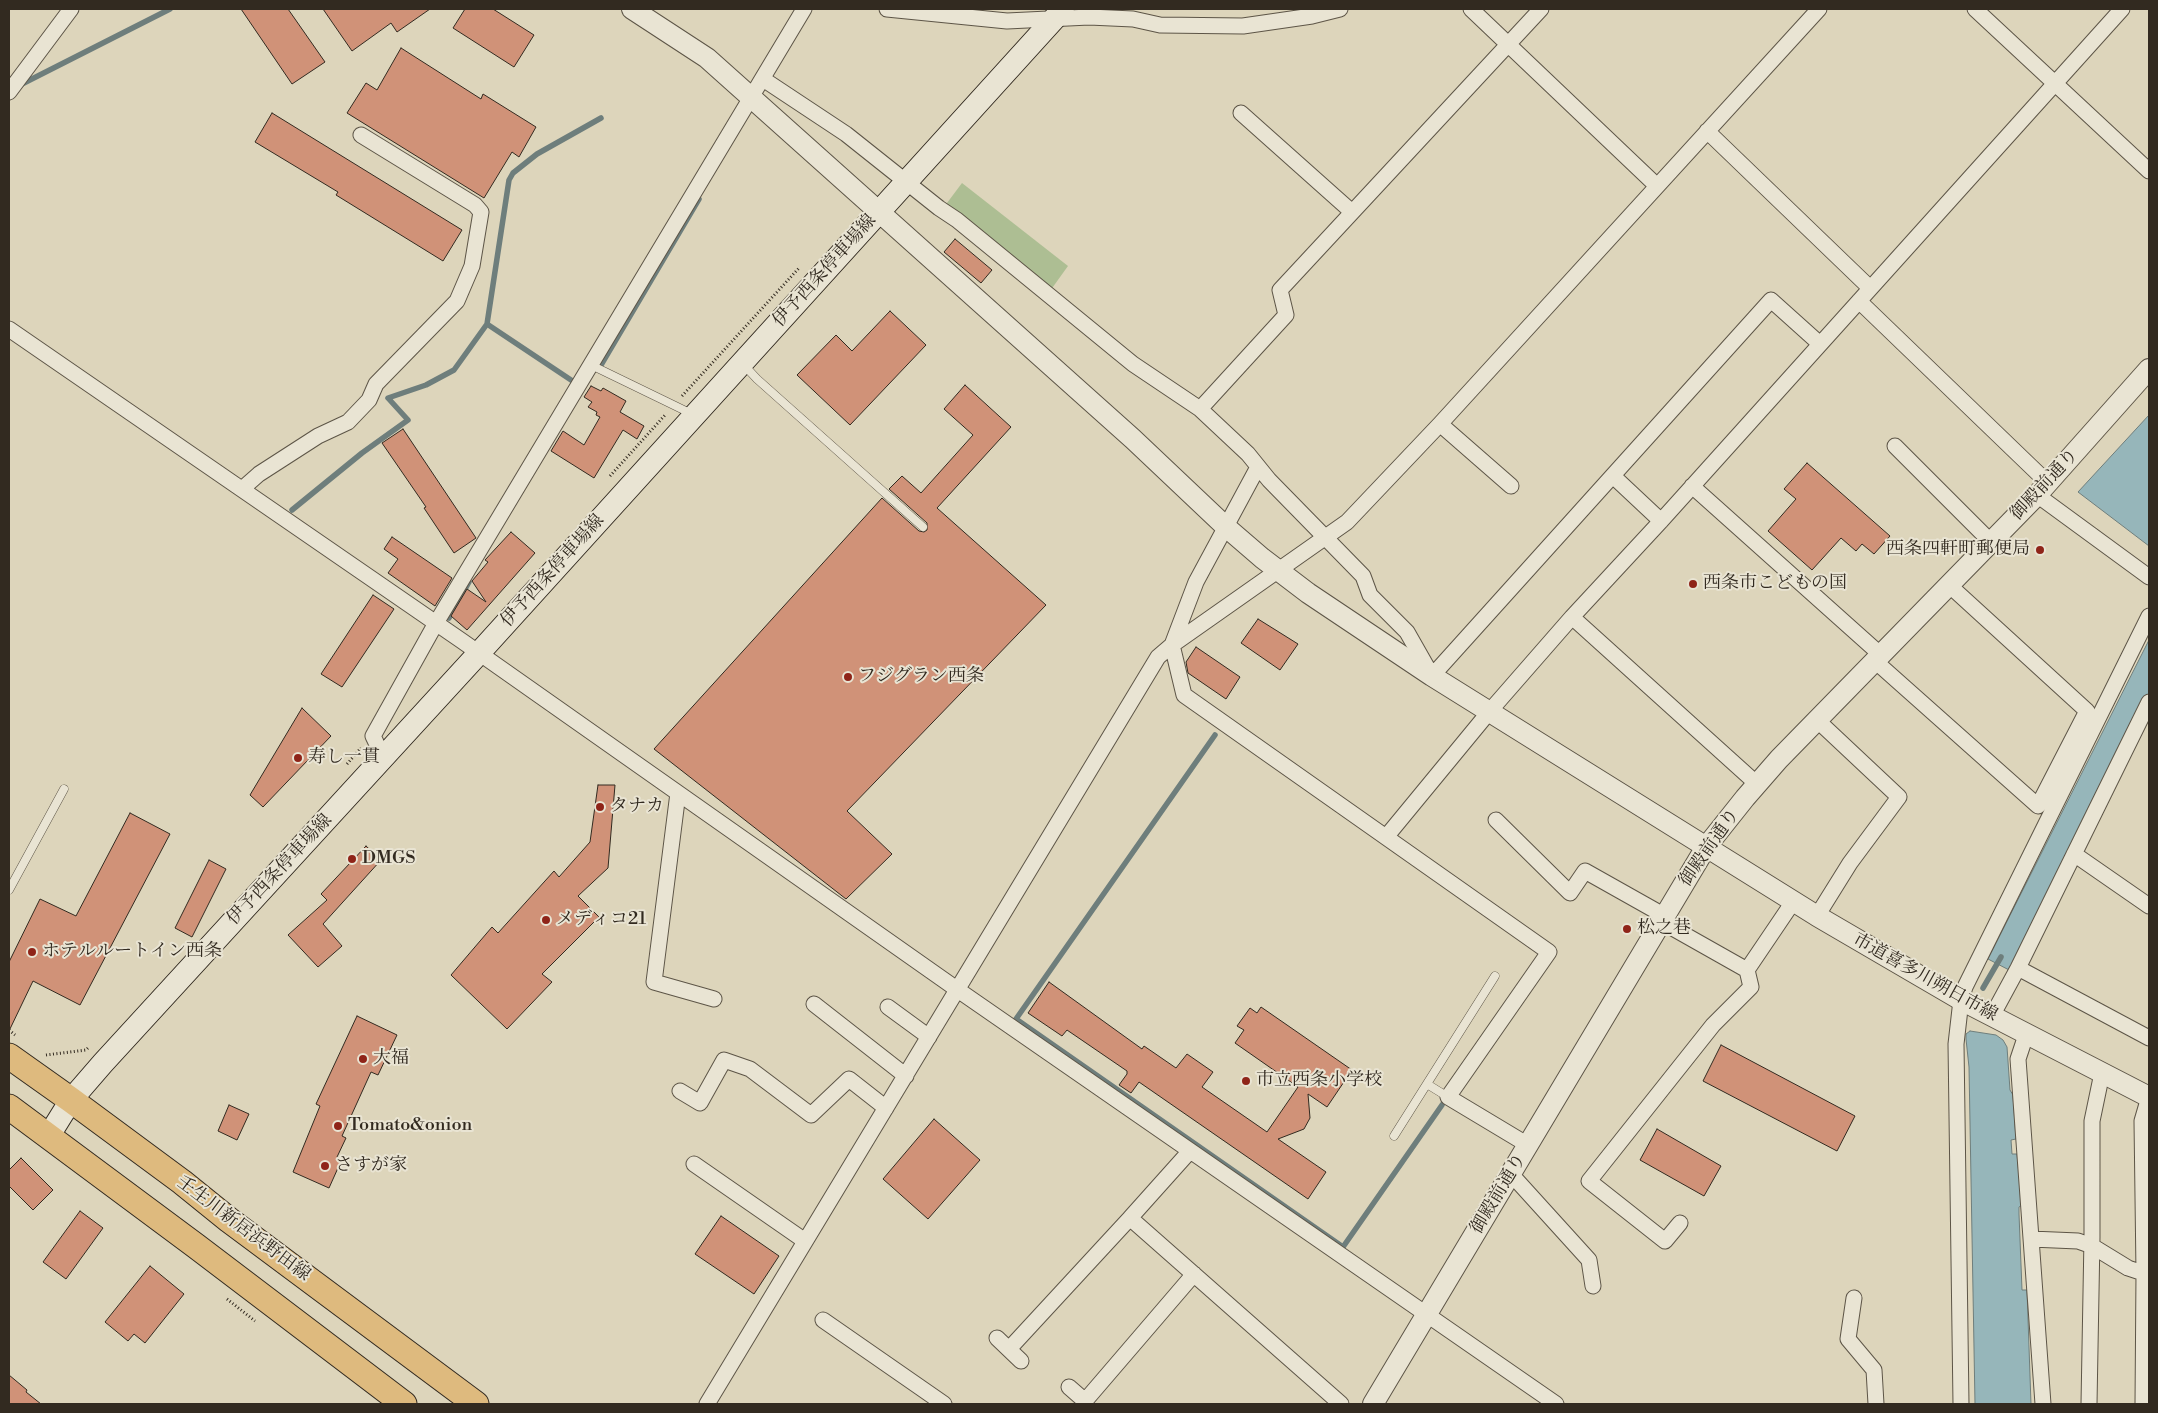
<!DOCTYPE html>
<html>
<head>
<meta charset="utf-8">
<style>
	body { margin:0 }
	#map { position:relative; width:2158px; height:1413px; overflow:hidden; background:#ddd5bb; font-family:"Libre Bodoni",serif }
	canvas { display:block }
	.frame { position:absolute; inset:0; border:10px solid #322a20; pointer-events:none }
</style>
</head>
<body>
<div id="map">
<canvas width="2158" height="1413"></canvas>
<div class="frame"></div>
</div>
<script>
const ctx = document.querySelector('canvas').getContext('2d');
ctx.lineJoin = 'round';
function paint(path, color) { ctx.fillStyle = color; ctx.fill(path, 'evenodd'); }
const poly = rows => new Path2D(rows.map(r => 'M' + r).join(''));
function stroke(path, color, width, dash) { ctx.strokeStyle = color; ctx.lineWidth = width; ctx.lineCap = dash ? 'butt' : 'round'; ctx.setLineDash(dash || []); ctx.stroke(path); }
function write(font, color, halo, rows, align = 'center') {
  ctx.font = font + ' "Libre Bodoni","Noto Serif JP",serif'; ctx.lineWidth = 4; ctx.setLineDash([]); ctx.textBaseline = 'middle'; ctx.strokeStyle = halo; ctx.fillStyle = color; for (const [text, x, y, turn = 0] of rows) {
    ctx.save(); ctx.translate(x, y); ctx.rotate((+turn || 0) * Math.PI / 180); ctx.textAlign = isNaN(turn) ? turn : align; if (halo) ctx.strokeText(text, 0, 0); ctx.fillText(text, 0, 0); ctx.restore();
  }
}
paint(poly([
	[962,183,1068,266,1050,291,944,207]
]), '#adbe93');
const water = poly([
	[2149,415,2149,546,2078,492,2149,415],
	[2149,640,2149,698,2011,971,1988,959,2149,640],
	[1970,1031,1996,1035,2003,1040,2007,1047,2010,1090,2013,1095,2016,1139,2011,1140,2012,1154,2017,1154,2022,1205,2019,1207,2019,1214,2022,1290,2027,1290,2031,1404,1975,1404,1969,1067,1966,1039,1966,1034,1970,1031]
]);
paint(water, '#96b6ba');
stroke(water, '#6e7e7c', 1);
stroke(poly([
	[20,85,170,9],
	[487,324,574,382],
	[601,365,699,199],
	[292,510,362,453,408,420,388,398,426,385,454,370,487,324,509,180,513,173,537,154,601,118],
	[449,618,469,582],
	[1215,735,1016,1019,1343,1247,1442,1105],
	[1983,988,2001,957]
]), '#6e7e7c', 5.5);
const building = poly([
	[241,9,288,9,325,62,292,84,241,9],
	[323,9,430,9,397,32,391,23,352,51,323,9],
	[465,9,493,9,534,35,514,67,453,28,465,9],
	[401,48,481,99,483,94,536,127,519,157,512,152,484,198,347,113,366,83,377,90,401,48],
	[272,113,462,230,443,261,336,195,338,192,255,142,272,113],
	[955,239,992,270,981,283,944,252,955,239],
	[890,311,926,345,850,425,797,375,836,335,852,351,890,311],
	[965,385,1011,427,937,508,1046,605,847,811,892,854,846,899,654,749,882,498,919,531,924,532,927,530,927,523,889,489,902,476,921,493,973,435,944,409,965,385],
	[591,386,601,391,603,388,626,401,620,412,644,426,637,439,623,430,594,478,551,451,563,431,584,445,600,417,596,415,597,412,588,407,592,402,584,397,591,386],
	[403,429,476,538,454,553,424,508,426,507,382,443,403,429],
	[1807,463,1890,536,1874,554,1862,544,1856,551,1841,538,1812,570,1768,531,1796,499,1784,489,1807,463],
	[511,532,535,553,467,630,451,616,467,589,486,602,472,581,488,562,485,560,511,532],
	[392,537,452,578,435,606,388,573,398,559,384,549,392,537],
	[373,595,394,609,342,687,321,674,373,595],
	[1258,619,1298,644,1280,670,1241,643,1258,619],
	[1196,647,1240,677,1226,699,1188,673,1186,662,1196,647],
	[302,708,331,736,263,807,250,795,302,708],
	[598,785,615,785,608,868,578,896,599,917,542,974,552,982,507,1029,451,975,492,927,498,933,554,871,559,877,590,842,598,785],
	[130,813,170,834,80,1005,33,981,9,1031,9,962,40,899,76,916,130,813],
	[366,846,381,860,323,924,342,946,318,967,288,935,327,900,321,894,366,846],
	[209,860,226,869,192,937,175,928,209,860],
	[1049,982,1142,1049,1144,1046,1176,1068,1187,1054,1213,1072,1202,1087,1267,1132,1298,1087,1235,1043,1244,1030,1237,1026,1250,1008,1257,1013,1261,1007,1352,1070,1327,1107,1308,1094,1310,1118,1304,1129,1278,1139,1326,1172,1308,1199,1139,1082,1131,1093,1119,1085,1127,1074,1127,1071,1067,1030,1062,1036,1028,1013,1049,982],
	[357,1016,397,1035,378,1075,371,1072,342,1136,346,1138,337,1157,342,1159,329,1188,293,1172,320,1106,316,1104,357,1016],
	[1721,1045,1855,1116,1837,1151,1703,1081,1721,1045],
	[229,1105,249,1114,237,1140,218,1131,229,1105],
	[934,1119,980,1160,928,1219,883,1179,934,1119],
	[1657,1129,1721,1166,1704,1196,1640,1160,1657,1129],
	[21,1158,53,1190,33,1210,9,1186,9,1170,21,1158],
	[80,1211,103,1228,66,1279,43,1262,80,1211],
	[721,1216,779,1256,754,1294,695,1254,721,1216],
	[150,1266,184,1294,145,1343,134,1334,128,1341,105,1322,150,1266],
	[9,1375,27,1390,26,1392,41,1404,9,1404,9,1375]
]);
paint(building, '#d09278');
stroke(building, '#322a20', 1);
const service = poly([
	[743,364,757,379,923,527],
	[591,365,692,414],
	[9,890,64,789],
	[1427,1084,1448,1097],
	[1394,1136,1495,976]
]);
const minor = poly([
	[887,9,1007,21,1089,17,1133,19,1160,25,1243,26,1312,16,1340,9],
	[1471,9,1657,186],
	[1975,9,2149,171],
	[763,79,846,134,939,208,957,220,1133,364,1200,409,1248,454,1269,480,1363,576,1370,595,1407,632,1432,676,1771,300,1820,344],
	[9,92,71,9],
	[1241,113,1352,212],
	[1707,131,1870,288],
	[1859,301,2048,483],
	[9,329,462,641,958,990,1556,1404],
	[1200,409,1286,315,1280,290,1541,9],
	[1440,424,1511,486],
	[1895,446,1991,542],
	[1258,467,1196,582,1172,645,1184,695,1549,952,1448,1097,1528,1145],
	[1613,476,1661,521],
	[1692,486,1881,655],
	[242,489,259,474,318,436,348,422,369,400,376,384,457,301,472,266,481,212,475,205,361,135],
	[2037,495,2149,577],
	[1572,617,1757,784],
	[1875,661,2038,806,2087,711,1949,585],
	[383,757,373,736,436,623,804,9],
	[678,793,654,982,714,999],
	[1496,820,1570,893,1585,871,1665,916],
	[1386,837,1489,712,1572,617,1661,521,2122,9],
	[2074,854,2149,906],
	[1817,916,1850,863,1899,797,1817,720],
	[1662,922,1747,970,1751,987,1713,1025,1589,1181,1665,1241,1680,1223],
	[2018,968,2149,1038],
	[1747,970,1793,902],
	[814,1004,906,1076],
	[888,1007,929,1037],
	[1992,1016,2018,968,2149,702],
	[2026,1035,2018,1059,2043,1404],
	[680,1091,700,1103,724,1060,750,1069,811,1115,849,1079,886,1108],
	[1190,1151,1130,1218,1341,1404],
	[694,1164,805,1241],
	[1511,1174,1589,1260,1593,1286],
	[2031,1239,2078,1241,2092,1246,2128,1268,2149,1275],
	[1854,1298,1848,1339,1874,1370,1876,1404],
	[823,1320,944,1404],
	[997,1338,1021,1361],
	[1009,1349,1130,1218],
	[1069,1387,1085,1401,1194,1274],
	[707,1404,1158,657,1172,645,1347,522,1440,424,1819,9],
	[1961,1404,1956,1044,1961,1000,1965,987,2149,616],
	[2089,1404,2092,1237,2092,1121,2102,1073],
	[2143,1404,2144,1273,2142,1121,2149,1097]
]);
const tertiary = poly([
	[632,9,707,58,1133,439,1226,527,1262,558,1308,593,1432,676,1817,916,1961,1000,2149,1097],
	[1373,1404,1706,847,1745,798,1779,759,2037,495,2149,369]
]);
const secondary = poly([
	[48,1137,71,1100,103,1063,479,653,1063,9]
]);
const primary = poly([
	[9,1056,71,1100,182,1182,229,1220,476,1404],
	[9,1107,196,1246,404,1404]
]);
stroke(service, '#5d5547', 9);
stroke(minor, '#5d5547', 17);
stroke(tertiary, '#5d5547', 22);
stroke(secondary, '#322a20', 24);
stroke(primary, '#322a20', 27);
stroke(poly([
	[682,396,799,268],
	[610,476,666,414],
	[347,764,361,748],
	[9,1030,15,1035],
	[46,1055,86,1050,88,1048],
	[227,1299,255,1321]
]), '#322a20', 3, [1, 2.5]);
stroke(service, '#e9e4d3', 8);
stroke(minor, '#e9e4d3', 15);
stroke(tertiary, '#e9e4d3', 20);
stroke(secondary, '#e9e4d3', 22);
stroke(primary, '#deba7e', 25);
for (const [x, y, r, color] of [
	[2040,550,5,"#8f2418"],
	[1693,584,5,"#8f2418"],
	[848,677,5,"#8f2418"],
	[298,758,5,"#8f2418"],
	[600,807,5,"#8f2418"],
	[352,859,5,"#8f2418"],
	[546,920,5,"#8f2418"],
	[1627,929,5,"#8f2418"],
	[32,952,5,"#8f2418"],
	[363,1059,5,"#8f2418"],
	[1246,1081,5,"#8f2418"],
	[338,1126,5,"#8f2418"],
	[325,1166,5,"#8f2418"]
]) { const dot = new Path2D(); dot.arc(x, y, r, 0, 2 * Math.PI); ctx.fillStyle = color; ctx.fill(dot); stroke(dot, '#e9e4d3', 2); }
write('18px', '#322a20', '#e9e4d3', [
	["伊予西条停車場線",825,271,-48],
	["御殿前通り",2045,485,-47],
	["伊予西条停車場線",553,571,-48],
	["御殿前通り",1710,848,-55],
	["伊予西条停車場線",280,870,-47],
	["市道喜多川朔日市線",1925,978,29],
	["御殿前通り",1499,1194,-59],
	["壬生川新居浜野田線",243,1229,37]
]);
write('18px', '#322a20', '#e9e4d3', [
	["西条四軒町郵便局",2030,550,"right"],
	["西条市こどもの国",1703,584],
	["フジグラン西条",858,677],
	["寿し一貫",308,758],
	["タナカ",610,807],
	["DMGS",362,859],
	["メディコ21",556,920],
	["松之巷",1637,929],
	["ホテルルートイン西条",42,952],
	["大福",373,1059],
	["市立西条小学校",1256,1081],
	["Tomato&onion",348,1126],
	["さすが家",335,1166]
], 'left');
</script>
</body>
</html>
